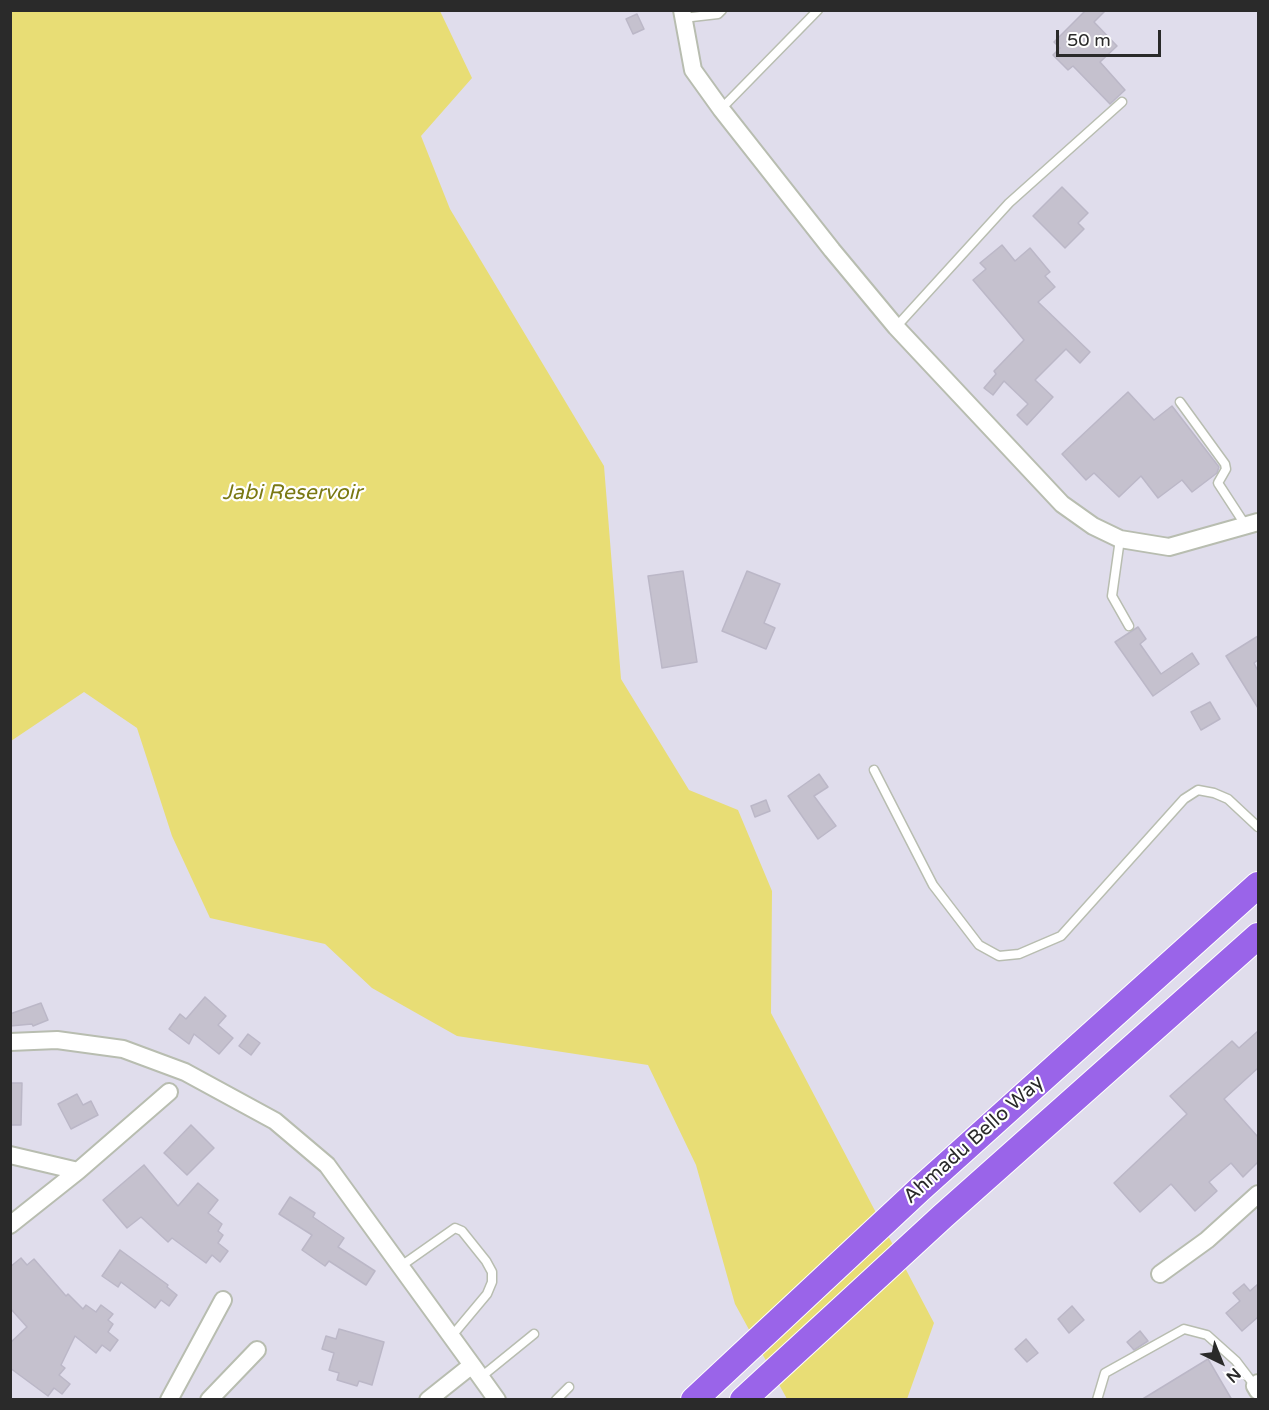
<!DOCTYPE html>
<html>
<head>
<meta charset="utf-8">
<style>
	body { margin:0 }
	#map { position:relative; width:1269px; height:1410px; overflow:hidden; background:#e0ddec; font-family:"Varela Round",sans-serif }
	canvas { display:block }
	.frame { position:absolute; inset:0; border:12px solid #2a2a2a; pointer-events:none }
	.north { position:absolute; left:1191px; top:1332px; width:60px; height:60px; -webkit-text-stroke:4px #fff; paint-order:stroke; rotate:137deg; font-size:16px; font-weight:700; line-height:24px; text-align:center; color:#2a2a2a }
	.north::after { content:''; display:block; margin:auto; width:21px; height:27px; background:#2a2a2a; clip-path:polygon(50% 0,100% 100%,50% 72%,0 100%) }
	.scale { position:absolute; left:1056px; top:30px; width:105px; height:27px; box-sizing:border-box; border:3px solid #2a2a2a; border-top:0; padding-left:8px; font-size:18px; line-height:21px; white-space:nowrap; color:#2a2a2a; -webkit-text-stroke:4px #fff; paint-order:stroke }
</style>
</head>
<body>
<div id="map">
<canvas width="1269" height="1410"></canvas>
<div class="frame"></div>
<div class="north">N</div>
<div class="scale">50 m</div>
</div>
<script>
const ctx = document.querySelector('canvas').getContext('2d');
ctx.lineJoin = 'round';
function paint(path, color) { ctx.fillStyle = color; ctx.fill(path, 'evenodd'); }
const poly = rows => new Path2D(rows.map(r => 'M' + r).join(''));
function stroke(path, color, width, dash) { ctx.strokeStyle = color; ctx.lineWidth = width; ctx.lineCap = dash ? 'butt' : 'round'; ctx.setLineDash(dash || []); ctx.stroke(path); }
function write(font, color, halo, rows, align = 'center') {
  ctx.font = font + ' "Varela Round",sans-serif'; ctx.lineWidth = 4.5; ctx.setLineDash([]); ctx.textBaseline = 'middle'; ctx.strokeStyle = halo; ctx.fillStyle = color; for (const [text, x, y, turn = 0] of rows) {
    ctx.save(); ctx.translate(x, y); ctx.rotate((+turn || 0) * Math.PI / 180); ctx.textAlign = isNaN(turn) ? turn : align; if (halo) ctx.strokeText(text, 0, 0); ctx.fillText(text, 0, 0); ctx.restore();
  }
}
paint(poly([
	[11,11,440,11,472,78,421,136,450,209,604,466,621,679,689,790,738,810,772,891,771,1013,934,1323,907,1399,787,1399,735,1304,696,1165,648,1065,457,1036,372,988,325,944,210,918,172,836,137,728,84,692,11,741]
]), '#e8dd75');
const building = poly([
	[1086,10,1106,10,1094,22,1117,46,1100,62,1125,90,1110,104,1073,66,1068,70,1053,55,1060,48,1054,42,1086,10],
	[637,14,644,29,633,34,626,19,637,14],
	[1062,187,1088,213,1078,223,1084,229,1065,248,1033,216,1062,187],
	[1002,245,1015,261,1030,248,1050,272,1045,276,1055,287,1038,302,1090,352,1080,363,1066,349,1035,380,1053,397,1027,425,1017,415,1028,404,1004,381,993,395,984,388,996,374,994,371,1024,340,973,280,986,269,980,263,1002,245],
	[1128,392,1154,420,1172,406,1219,467,1217,473,1192,492,1182,480,1158,498,1141,476,1119,497,1094,473,1086,480,1062,454,1128,392],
	[683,571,697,662,662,668,648,576,683,571],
	[747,571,780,584,764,623,775,628,766,649,722,631,747,571],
	[1138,627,1146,639,1140,644,1161,674,1192,653,1199,664,1153,696,1115,642,1138,627],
	[1258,636,1258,660,1254,663,1258,671,1258,708,1226,656,1258,636],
	[1210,702,1220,719,1201,730,1191,712,1210,702],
	[819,774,828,787,814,796,836,826,818,839,788,796,819,774],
	[766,800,770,811,755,817,751,806,766,800],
	[205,997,226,1016,218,1025,233,1038,219,1054,194,1034,189,1044,169,1029,180,1014,186,1019,205,997],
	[41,1003,48,1020,33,1026,32,1024,10,1026,10,1014,41,1003],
	[1258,1031,1258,1068,1224,1099,1258,1137,1258,1162,1243,1177,1231,1163,1209,1182,1217,1191,1195,1211,1171,1184,1140,1212,1114,1183,1187,1114,1170,1096,1232,1041,1239,1048,1258,1031],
	[248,1034,260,1043,251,1055,239,1046,248,1034],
	[10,1083,22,1083,21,1125,10,1125,10,1083],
	[77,1094,83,1105,91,1101,98,1115,71,1129,58,1104,77,1094],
	[191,1125,214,1148,187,1175,164,1153,191,1125],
	[144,1165,178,1206,198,1183,218,1200,208,1213,222,1224,218,1231,223,1235,218,1243,228,1251,220,1262,212,1255,206,1263,172,1238,168,1242,141,1217,127,1228,103,1200,144,1165],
	[290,1197,315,1213,313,1217,344,1238,338,1247,375,1271,366,1285,329,1261,325,1266,302,1250,312,1235,279,1214,290,1197],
	[120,1250,168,1285,167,1287,177,1295,169,1306,161,1300,155,1308,121,1282,118,1287,102,1276,120,1250],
	[21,1258,27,1265,34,1259,66,1296,68,1294,83,1309,86,1305,96,1312,101,1305,113,1314,108,1320,113,1324,108,1332,118,1340,110,1351,102,1345,96,1353,75,1336,61,1365,65,1368,59,1375,70,1384,62,1394,54,1388,48,1396,10,1368,10,1343,27,1327,10,1308,10,1267,21,1258],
	[1244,1284,1250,1291,1258,1284,1258,1317,1242,1331,1226,1313,1240,1301,1233,1293,1244,1284],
	[1072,1306,1084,1320,1069,1333,1058,1319,1072,1306],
	[339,1329,384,1342,372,1385,359,1381,357,1386,337,1380,339,1373,329,1370,334,1353,322,1349,326,1336,336,1339,339,1329],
	[1140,1331,1148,1341,1134,1350,1127,1342,1140,1331],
	[1026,1339,1038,1353,1027,1362,1015,1349,1026,1339],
	[1208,1359,1232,1400,1141,1400,1208,1359]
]);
paint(building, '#c5c1ce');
stroke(building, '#bbb7c7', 1.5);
const lane = poly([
	[683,18,718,14,722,10],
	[721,109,818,10],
	[896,327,1009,203,1122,102],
	[1180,402,1225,464,1226,469,1218,483,1246,526],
	[1120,539,1112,596,1129,626],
	[874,770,933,885,979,945,999,956,1019,954,1061,936,1184,799,1198,790,1214,793,1228,799,1258,827],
	[401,1266,455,1228,462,1231,486,1261,492,1272,492,1282,487,1294,451,1337],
	[481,1377,534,1334],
	[556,1400,569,1387],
	[1097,1400,1105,1373,1184,1329,1207,1335,1236,1361,1255,1386]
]);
const street = poly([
	[682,10,693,70,721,109,832,250,896,327,1062,504,1093,526,1120,539,1169,547,1258,522],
	[10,1042,57,1040,123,1049,185,1072,275,1121,327,1165,472,1365],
	[10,1155,78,1171],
	[10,1225,78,1171,169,1092],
	[1160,1274,1207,1240,1258,1194],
	[1258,1383,1255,1386,1258,1391],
	[169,1400,223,1300],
	[209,1400,257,1350],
	[428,1400,472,1365,497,1400]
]);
const primary = poly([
	[694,1400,919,1190,1258,885],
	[743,1400,943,1216,1258,936]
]);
stroke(lane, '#b8bdb0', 11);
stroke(street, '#b8bdb0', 20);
stroke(primary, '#fff', 28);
stroke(lane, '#fff', 8);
stroke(street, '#fff', 16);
stroke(primary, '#9a64e9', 26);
write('20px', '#2a2a2a', '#fff', [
	["Ahmadu Bello Way",974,1140,-42]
]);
write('italic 21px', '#7a7813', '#fff', [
	["Jabi Reservoir",292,493]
]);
</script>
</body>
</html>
